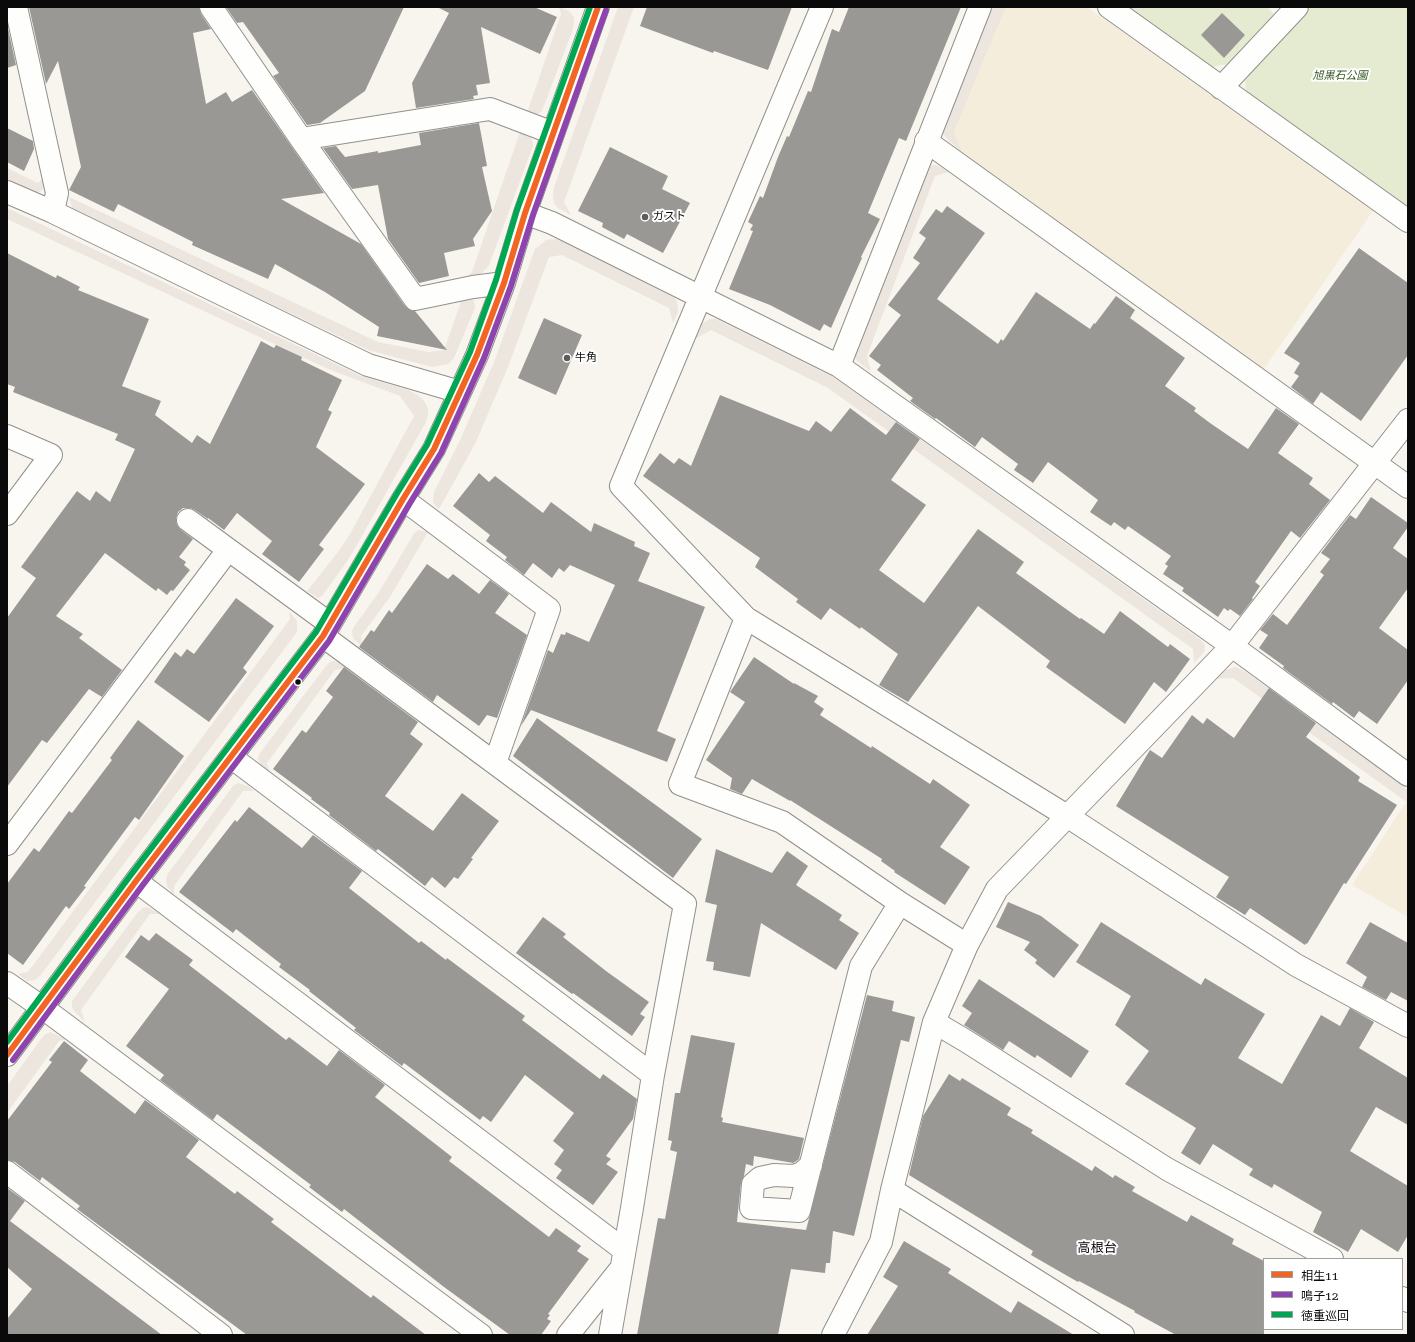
<!DOCTYPE html>
<html>
<head>
<meta charset="utf-8">
<style>
	body { margin:0 }
	#map { position:relative; width:1415px; height:1342px; overflow:hidden; background:#f8f5ee; font-family:"Roboto Serif","Noto Sans JP",serif }
	canvas { display:block }
	.frame { position:absolute; inset:0; border:8px solid #0a0a0a; pointer-events:none }
	.legend { position:absolute; left:1263px; top:1258px; width:140px; height:72px; box-sizing:border-box; background:#fff; border:1px solid #9d9d9d; margin:0; padding:5px 7px; list-style:none; font-size:12px; color:#0a0a0a }
	.legend li { display:flex; align-items:center; gap:8px; height:20px }
	.legend b { width:20px; border:1px solid #9d9d9d }
</style>
</head>
<body>
<div id="map">
<canvas width="1415" height="1342"></canvas>
<div class="frame"></div>
<ul class="legend">
<li><b style="height:5px;background:#f26522"></b>相生11</li>
<li><b style="height:5px;background:#8e44ad"></b>鳴子12</li>
<li><b style="height:5px;background:#00a651"></b>徳重巡回</li>
</ul>
</div>
<script>
const ctx = document.querySelector('canvas').getContext('2d');
ctx.lineJoin = 'round';
function paint(path, color) { ctx.fillStyle = color; ctx.fill(path, 'evenodd'); }
const poly = rows => new Path2D(rows.map(r => 'M' + r).join(''));
function stroke(path, color, width, dash) { ctx.strokeStyle = color; ctx.lineWidth = width; ctx.lineCap = dash ? 'butt' : 'round'; ctx.setLineDash(dash || []); ctx.stroke(path); }
function write(font, color, halo, rows, align = 'center') {
  ctx.font = font + ' "Roboto Serif","Noto Sans JP",serif'; ctx.lineWidth = 4; ctx.setLineDash([]); ctx.textBaseline = 'middle'; ctx.strokeStyle = halo; ctx.fillStyle = color; for (const [text, x, y, turn = 0] of rows) {
    ctx.save(); ctx.translate(x, y); ctx.rotate((+turn || 0) * Math.PI / 180); ctx.textAlign = isNaN(turn) ? turn : align; if (halo) ctx.strokeText(text, 0, 0); ctx.fillText(text, 0, 0); ctx.restore();
  }
}
paint(poly([
	[1006,7,1087,7,1373,211,1264,369,962,152,954,132],
	[1406,802,1408,803,1408,917,1352,885]
]), '#f4eddb');
paint(poly([
	[1133,7,1267,7,1274,14,1227,64,1212,67,1132,9],
	[1311,7,1408,7,1408,208,1246,93,1245,76]
]), '#e5ebd0');
paint(poly([
	[559,7,569,11,574,17,574,24,572,32,542,111,536,116,522,113,528,110,561,14],
	[618,7,634,7,564,202,571,215,558,208,554,203,553,194,554,187],
	[991,7,1006,7,954,132,962,152,947,139,943,134,943,127],
	[517,128,526,133,532,140,533,146,489,265,481,274,467,277,472,272,520,132],
	[932,165,937,165,949,172,935,176,867,356,871,372,856,360,855,355,928,168],
	[7,168,38,183,46,175,46,184,44,188,38,193,31,192,7,180],
	[69,197,378,342,429,352,444,350,463,296,471,299,474,301,475,308,454,358,448,364,432,367,368,350,73,211],
	[7,208,359,375,408,390,418,395,425,402,428,409,428,415,426,422,359,541,348,560,322,596,318,598,307,591,338,552,350,534,414,416,400,396,328,369,7,219],
	[556,239,565,242,675,298,677,302,678,312,673,323,669,308,562,255,549,257,508,367,475,444,439,509,435,506,433,501,434,492,461,438,494,362,535,249,546,240],
	[710,319,716,319,833,377,1201,640,1205,646,1204,652,1194,663,1193,649,828,388,711,330,695,339,701,324],
	[418,530,428,532,390,597,361,636,362,647,353,638,352,632,353,628,379,592,415,532],
	[289,611,297,621,297,632,40,976,35,980,28,981,23,978,18,974,28,972,290,619],
	[334,661,338,662,347,668,335,670,267,763,270,773,260,764,258,758,260,753,326,666,330,662],
	[1235,667,1241,669,1250,675,1408,790,1408,803,1233,678,1216,679,1224,671],
	[238,783,248,786,254,791,243,791,174,886,174,895,167,886,166,881,167,875,233,786],
	[147,907,160,914,150,914,81,1010,85,1022,74,1011,72,1007,72,1001,138,912,143,908],
	[50,1032,66,1039,59,1041,7,1113,7,1086,44,1035]
]), '#ece6df');
paint(poly([
	[29,7,199,7,201,14,211,29,193,33,206,104,226,92,232,102,252,90,324,193,281,199,361,244,405,306,410,310,415,311,447,350,377,336,379,327,325,292,275,264,268,279,192,245,193,242,118,204,114,212,69,190,81,167,58,61,46,84],
	[226,7,404,7,365,91,320,123,307,125,273,76,279,73,243,22,237,23],
	[437,7,534,7,557,17,540,54,481,27,490,83,476,85,478,95,473,96,474,99,416,108,412,83,449,13],
	[647,7,792,7,768,70,714,51,713,53,640,26],
	[849,7,961,7,906,141,899,138,868,213,880,219,861,257,862,258,831,328,824,324,820,331,770,305,729,289,753,231,750,230,753,225,748,222,760,196,763,198,778,157,787,136,789,137,808,91,811,92,832,29,839,32],
	[1222,13,1245,35,1224,58,1201,35],
	[7,24,16,65,7,68],
	[479,123,487,166,482,167,492,211,473,239,475,246,444,253,449,276,419,283,388,239,378,185,352,189,323,148,336,146,345,157,378,151,378,153,421,145,419,133],
	[7,128,33,141,34,149,24,171,7,162],
	[610,147,668,176,662,189,690,203,663,253,627,234,624,239,602,227,603,223,578,211],
	[947,206,985,233,937,299,998,344,1001,339,1003,341,1036,292,1090,329,1094,323,1095,324,1116,296,1135,310,1130,318,1185,358,1165,386,1196,408,1194,411,1210,423,1248,449,1276,408,1299,424,1278,453,1313,478,1309,484,1330,500,1300,538,1291,531,1255,582,1260,586,1252,598,1253,599,1240,616,1230,609,1228,611,1224,608,1218,617,1182,591,1184,588,1163,574,1168,566,1165,564,1171,556,1128,526,1125,530,1114,522,1111,526,1090,512,1098,500,1048,462,1033,483,1014,470,1018,464,982,437,975,447,936,418,935,419,910,401,913,398,877,370,881,365,869,356,901,315,888,305,920,263,913,258,926,238,919,233,936,209,942,213],
	[1359,248,1408,283,1408,355,1361,421,1321,392,1313,404,1291,387,1299,376,1294,373,1300,363,1284,353],
	[7,253,56,278,57,275,80,287,78,290,149,319,122,386,161,401,155,415,192,443,197,435,210,444,261,341,274,348,276,345,302,357,301,360,342,380,328,410,332,412,316,447,365,484,319,545,324,549,299,582,262,554,272,541,237,513,224,530,208,518,208,519,195,510,190,508,183,508,178,512,176,519,177,525,181,530,193,539,179,557,186,562,184,565,190,570,173,591,171,590,167,595,158,588,156,591,105,553,56,616,83,634,79,638,122,670,102,697,89,689,47,743,42,740,7,787,7,618,36,578,21,567,77,491,90,501,96,491,110,502,135,449,115,440,118,434,13,392,15,387,7,384],
	[544,318,582,335,556,395,518,378],
	[720,395,809,431,816,421,831,432,850,408,886,435,896,422,920,439,891,480,926,505,879,570,924,603,978,529,1024,562,1016,573,1080,619,1081,618,1104,634,1120,611,1168,647,1170,644,1190,659,1166,692,1154,682,1125,724,1046,667,1050,661,978,606,916,691,908,702,879,685,898,654,861,627,860,629,830,608,821,620,796,602,798,599,755,567,760,558,643,476,660,453,674,464,679,458,691,466],
	[479,473,489,482,495,476,543,513,551,502,591,532,594,523,635,542,634,546,650,553,638,581,705,607,657,731,676,739,667,762,531,710,521,726,548,650,553,653,561,634,565,635,566,632,589,642,615,585,570,565,564,572,559,568,552,578,533,563,524,575,505,560,507,557,486,541,490,535,453,506],
	[1371,497,1408,523,1408,527,1393,548,1408,559,1408,588,1379,628,1408,650,1408,680,1377,724,1359,711,1354,718,1333,702,1332,704,1283,668,1284,666,1259,648,1268,635,1260,630,1273,614,1287,625,1324,575,1320,572,1330,559,1321,553,1350,515,1356,519],
	[427,564,448,579,453,574,479,594,490,580,509,594,495,613,527,635,497,718,487,715,479,726,437,695,433,702,359,647,371,630,374,632,389,610,392,613],
	[236,598,274,626,243,668,247,672,209,722,154,682,175,652,181,657,187,649,194,654],
	[754,657,794,684,794,683,818,696,814,702,824,709,820,715,871,748,872,746,930,784,933,779,970,805,940,847,970,867,945,905,894,872,895,871,881,861,882,859,790,800,790,801,752,779,742,794,730,789,732,778,706,760,745,702,730,692],
	[344,667,418,722,410,734,423,744,385,796,433,831,462,793,499,821,471,858,473,859,458,879,454,877,445,888,432,877,425,886,378,849,376,851,329,815,330,813,311,799,312,798,273,769,302,730,306,733,333,697,326,691],
	[1269,688,1316,723,1306,737,1360,777,1358,781,1397,805,1346,884,1344,883,1307,944,1306,943,1305,945,1250,908,1245,915,1216,897,1229,877,1116,806,1150,750,1162,758,1192,715,1203,724,1207,718,1234,738],
	[537,718,702,839,673,878,513,756],
	[138,720,184,756,139,820,135,817,84,886,86,887,69,909,66,906,23,965,7,953,7,884,34,848,39,852,69,811,72,813,112,760,110,758],
	[249,807,302,848,313,835,362,871,349,888,419,943,421,941,446,960,447,958,525,1016,522,1020,600,1079,603,1074,637,1099,633,1119,606,1156,611,1159,606,1164,618,1172,593,1205,556,1178,562,1170,554,1164,564,1150,553,1141,574,1113,525,1075,491,1122,483,1116,480,1120,404,1063,402,1066,354,1030,356,1028,309,991,310,990,279,967,281,964,236,929,233,933,179,892,235,820,237,822],
	[716,849,772,873,787,851,808,866,796,885,842,915,839,920,859,933,836,970,761,923,750,977,713,970,714,962,706,961,717,905,705,902],
	[1008,902,1041,916,1079,945,1054,978,1035,963,1037,960,1024,950,1030,942,996,927],
	[543,917,566,934,563,937,606,971,649,1002,640,1014,645,1017,632,1036,573,993,572,994,516,953],
	[1101,922,1201,985,1205,978,1265,1014,1238,1058,1282,1084,1321,1015,1340,1026,1350,1008,1374,1022,1359,1048,1408,1078,1408,1125,1376,1107,1350,1151,1408,1186,1408,1235,1398,1252,1361,1229,1348,1252,1313,1232,1322,1212,1274,1184,1272,1188,1249,1175,1253,1169,1213,1144,1200,1165,1181,1153,1196,1128,1125,1084,1149,1051,1115,1025,1131,996,1076,962],
	[1370,922,1408,943,1408,1001,1391,992,1386,1000,1362,987,1367,977,1346,963],
	[156,933,193,960,189,965,286,1040,289,1037,327,1066,339,1050,385,1085,375,1097,452,1157,449,1161,549,1237,556,1228,581,1246,577,1251,589,1259,548,1314,550,1315,547,1319,551,1321,541,1335,510,1335,444,1287,344,1209,342,1212,309,1187,311,1185,217,1114,213,1120,160,1080,164,1075,126,1046,169,989,125,957,141,935,149,941],
	[979,979,1089,1051,1071,1078,1037,1055,1035,1058,1009,1041,1003,1050,964,1025,972,1013,962,1006],
	[867,995,894,1001,892,1011,915,1017,909,1042,901,1040,854,1236,833,1231,830,1263,826,1263,825,1273,791,1269,778,1335,637,1335,658,1218,665,1219,677,1152,670,1150,672,1141,668,1140,675,1093,680,1093,691,1035,735,1043,721,1117,723,1118,722,1122,804,1138,799,1159,795,1162,793,1163,754,1156,753,1166,746,1164,744,1176,741,1183,737,1222,806,1230],
	[64,1041,88,1060,80,1071,135,1114,145,1100,199,1140,186,1157,235,1194,237,1191,274,1219,271,1222,371,1298,373,1295,426,1335,247,1335,77,1209,80,1206,42,1177,40,1181,15,1162,7,1160,7,1121,52,1062,49,1060],
	[949,1074,960,1081,962,1078,1011,1108,1007,1115,1033,1130,1031,1133,1092,1171,1095,1166,1113,1178,1115,1175,1135,1187,1132,1191,1187,1222,1191,1215,1234,1239,1232,1244,1264,1261,1264,1335,1176,1335,1134,1312,1135,1311,1079,1281,1078,1282,1031,1255,1033,1251,909,1175,923,1116],
	[7,1188,25,1201,10,1221,162,1335,7,1335,7,1319,32,1289,7,1267],
	[904,1241,951,1269,948,1273,1011,1313,1018,1301,1074,1335,867,1335,898,1286,883,1277]
]), '#9a9894');
const minor = poly([
	[16,7,57,193,53,212],
	[211,7,301,139,415,299,473,287,504,283],
	[822,7,621,486,746,618,1067,816,1296,965,1408,1026],
	[1109,7,1408,221],
	[1221,88,1297,7],
	[301,139,490,109,553,133],
	[926,141,1408,487],
	[7,192,53,212,368,365,460,392],
	[525,213,552,223,839,366,1232,646,1408,775],
	[839,366,980,7],
	[7,436,51,455,7,514],
	[403,499,549,609,495,763],
	[188,520,330,624],
	[746,618,680,784,782,822,900,903,967,945],
	[323,636,685,904,653,1075,632,1208,610,1335],
	[231,757,653,1075],
	[7,844,228,550],
	[136,881,624,1250],
	[7,983,43,1008,481,1335],
	[934,1022,966,1041,1167,1169,1332,1259],
	[7,1055,136,881,323,636,403,499,434,449,477,355,504,283,525,213,598,7],
	[811,1165,802,1173,794,1176,774,1175,760,1178,753,1184,751,1208,799,1211,861,966,900,903],
	[7,1172,221,1335],
	[892,1190,1123,1335],
	[1402,1298,1408,1301],
	[568,1335,619,1271],
	[833,1335,881,1242,892,1190,934,1022,967,945,997,889,1232,646,1408,420]
]);
stroke(minor, '#91908d', 24);
stroke(minor, '#fefefc', 22);
stroke(poly([
	[7,1055,136,881,323,636,403,499,434,449,477,355,504,283,525,213,598,7]
]), '#f26522', 6);
stroke(poly([
	[13,1060,142,886,329,641,410,503,441,453,484,358,511,286,533,215,606,10]
]), '#8e44ad', 6);
stroke(poly([
	[7,1042,130,876,316,632,396,495,427,445,470,352,496,280,517,210,590,7]
]), '#00a651', 6);
for (const [x, y, r, color] of [
	[645,217,4,"#5d5c5a"],
	[567,358,4,"#5d5c5a"],
	[298,682,3.5,"#0a0a0a"]
]) { const dot = new Path2D(); dot.arc(x, y, r, 0, 2 * Math.PI); ctx.fillStyle = color; ctx.fill(dot); stroke(dot, '#fff', 1.5); }
write('italic 11px', '#375a22', '#fff', [
	["旭黒石公園",1340,76]
]);
write('11px', '#0a0a0a', '#fff', [
	["ガスト",653,217],
	["牛角",575,358]
], 'left');
write('13px', '#0a0a0a', '#fff', [
	["高根台",1097,1248]
]);
</script>
</body>
</html>
